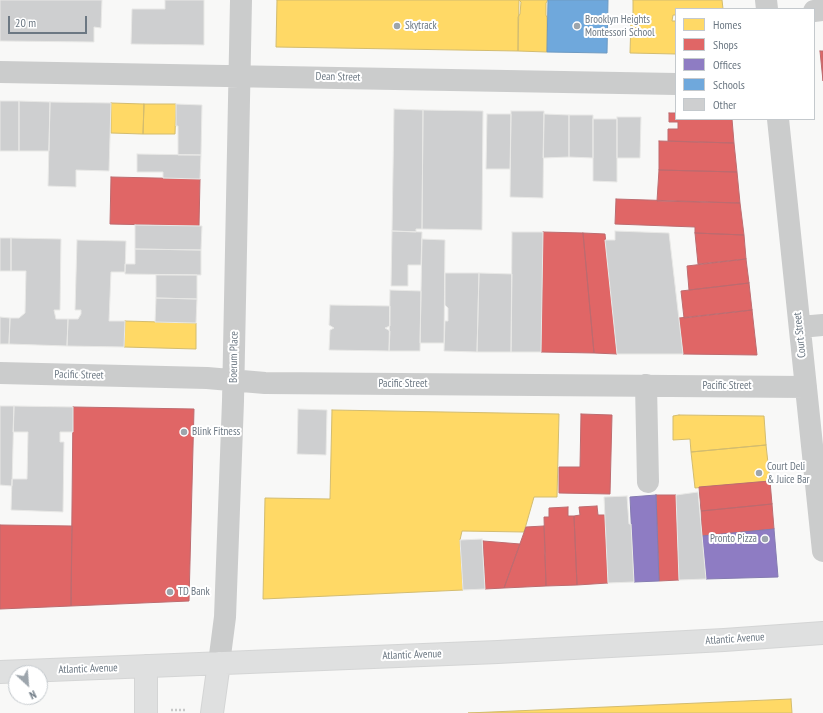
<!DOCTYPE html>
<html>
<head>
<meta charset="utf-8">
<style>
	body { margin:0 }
	#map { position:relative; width:823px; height:713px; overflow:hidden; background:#f8f8f7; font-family:"PT Sans Narrow",sans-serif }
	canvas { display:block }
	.legend { position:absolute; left:675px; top:8px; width:140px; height:112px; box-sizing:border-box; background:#fff; border:1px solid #c4c9cd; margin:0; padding:5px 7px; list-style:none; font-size:12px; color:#6c7883 }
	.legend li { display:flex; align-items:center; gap:8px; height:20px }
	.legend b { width:20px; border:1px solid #c4c9cd }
	.north { position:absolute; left:8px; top:665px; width:40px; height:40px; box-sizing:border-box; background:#fff; border:1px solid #c4c9cd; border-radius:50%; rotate:154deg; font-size:11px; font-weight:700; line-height:16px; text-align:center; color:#6c7883 }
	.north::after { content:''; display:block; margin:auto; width:14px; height:18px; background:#9da5ac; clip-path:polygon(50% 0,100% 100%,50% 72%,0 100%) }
	.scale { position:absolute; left:8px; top:16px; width:79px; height:18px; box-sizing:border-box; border:2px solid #6c7883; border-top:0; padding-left:5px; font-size:12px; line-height:14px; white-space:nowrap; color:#6c7883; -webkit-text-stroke:3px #fff; paint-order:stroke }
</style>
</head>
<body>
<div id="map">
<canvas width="823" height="713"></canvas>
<ul class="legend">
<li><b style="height:11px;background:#ffd966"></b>Homes</li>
<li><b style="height:11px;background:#e06666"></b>Shops</li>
<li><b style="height:11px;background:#8e7cc3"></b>Offices</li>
<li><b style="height:11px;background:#6fa8dc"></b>Schools</li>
<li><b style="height:11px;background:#cecfd0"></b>Other</li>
</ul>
<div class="north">N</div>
<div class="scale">20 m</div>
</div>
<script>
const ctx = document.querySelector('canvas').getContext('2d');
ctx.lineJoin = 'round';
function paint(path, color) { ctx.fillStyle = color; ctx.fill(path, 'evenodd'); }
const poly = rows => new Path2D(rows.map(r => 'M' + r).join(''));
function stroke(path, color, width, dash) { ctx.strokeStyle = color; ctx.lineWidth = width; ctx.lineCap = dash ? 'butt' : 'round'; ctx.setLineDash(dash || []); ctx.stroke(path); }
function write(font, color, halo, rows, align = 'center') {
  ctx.font = font + ' "PT Sans Narrow",sans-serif'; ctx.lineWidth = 4; ctx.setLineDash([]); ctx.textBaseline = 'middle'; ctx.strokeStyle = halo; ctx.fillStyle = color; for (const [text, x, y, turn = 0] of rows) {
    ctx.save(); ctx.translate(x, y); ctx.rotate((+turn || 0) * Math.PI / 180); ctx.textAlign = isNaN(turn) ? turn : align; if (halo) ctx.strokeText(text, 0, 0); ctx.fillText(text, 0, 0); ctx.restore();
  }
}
const homes = poly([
	[277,0,519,0,518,51,276,47,277,0],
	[519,0,548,0,546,3,546,15,547,18,547,52,518,51,518,17,520,14,521,2,519,0],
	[633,0,722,0,723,9,676,9,676,15,673,15,672,21,676,21,676,54,630,53,631,20,633,20,633,0],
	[111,103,144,104,143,134,111,133,111,103],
	[144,104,176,104,175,134,143,134,144,104],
	[125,321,196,323,196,349,124,347,125,321],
	[332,410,559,414,557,497,534,497,524,532,462,531,460,540,463,590,263,599,265,498,330,499,332,410],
	[679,415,764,416,766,445,691,452,690,439,673,440,673,416,679,415],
	[766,445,770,481,695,488,691,452,766,445],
	[791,699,792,713,468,713,791,699]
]);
paint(homes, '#ffd966');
stroke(homes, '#d3bc6f', 1);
const shops = poly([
	[820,51,823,51,823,81,820,51],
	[669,113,676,113,676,119,732,119,734,143,668,141,668,129,678,129,678,122,669,122,669,113],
	[659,141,734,143,737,172,659,170,659,141],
	[659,170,737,172,740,203,657,201,659,170],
	[111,177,200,179,199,226,110,224,111,177],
	[616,199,740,203,744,235,695,233,695,227,615,224,616,199],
	[543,232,583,233,594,353,541,352,543,232],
	[583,233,605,234,617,354,594,353,583,233],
	[695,233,744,235,746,259,698,264,695,233],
	[746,259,749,283,689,290,687,266,746,259],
	[749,283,752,310,684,318,681,291,749,283],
	[752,310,757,355,683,354,679,318,752,310],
	[73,407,194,409,189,601,71,606,73,407],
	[581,414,612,415,610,494,559,493,559,467,580,467,581,414],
	[770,481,772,504,701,511,699,487,770,481],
	[656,495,676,495,679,580,659,581,656,495],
	[772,504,774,529,702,536,701,511,772,504],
	[597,506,598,515,605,515,608,583,577,585,574,516,580,515,579,507,597,506],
	[568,507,568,516,574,516,577,585,546,586,544,517,549,517,549,508,568,507],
	[0,525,72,526,71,606,0,609,0,525],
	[544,526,546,586,504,588,526,527,544,526],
	[483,541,520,544,504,588,485,589,483,541]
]);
paint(shops, '#e06666');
stroke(shops, '#bd6b6f', 1);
const offices = poly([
	[656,495,659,581,634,582,630,497,656,495],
	[774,529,778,577,706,579,702,536,774,529]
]);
paint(offices, '#8e7cc3');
stroke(offices, '#847bb0', 1);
const schools = poly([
	[548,0,608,0,607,53,547,52,548,0]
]);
paint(schools, '#6fa8dc');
stroke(schools, '#6e9ac1', 1);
const building = poly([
	[0,0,102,0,101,28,94,27,94,42,0,41,0,0],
	[165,0,204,0,204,45,131,44,132,9,165,9,165,0],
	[0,101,19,101,19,151,0,151,0,101],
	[19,101,50,102,49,151,19,151,19,101],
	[50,102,111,103,109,171,76,170,76,187,48,186,50,102],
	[176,104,202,105,201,155,178,155,178,126,176,126,176,104],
	[394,109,423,110,422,229,416,229,416,232,392,231,394,109],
	[423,110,483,111,482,230,422,229,423,110],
	[511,111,544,111,543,198,510,197,511,111],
	[487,114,511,114,510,169,486,169,487,114],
	[544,114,569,115,569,157,543,158,544,114],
	[569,115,593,115,593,158,569,157,569,115],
	[617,117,641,117,640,158,617,158,617,117],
	[593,119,617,119,617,182,593,181,593,119],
	[137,154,201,155,200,179,163,178,163,172,137,172,137,154],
	[135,225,202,226,201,250,135,249,135,225],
	[392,231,422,232,421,265,408,265,408,286,391,286,392,231],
	[615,231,669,233,683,354,617,354,605,240,615,240,615,231],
	[512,232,543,232,541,352,511,352,512,232],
	[0,238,11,238,11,271,0,271,0,238],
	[11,238,61,239,60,310,54,310,56,319,68,319,67,346,9,344,10,318,19,318,25,313,26,271,11,271,11,238],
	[422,239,445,240,444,343,420,343,422,239],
	[77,240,126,241,125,272,111,272,109,321,125,321,124,347,67,346,68,319,78,319,81,314,81,310,75,310,77,240],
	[135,249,201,250,201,275,125,274,125,264,135,264,135,249],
	[445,273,479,273,477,352,444,351,445,321,448,321,448,308,445,305,445,273],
	[479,273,512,274,511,352,477,352,479,273],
	[156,275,197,275,197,299,156,298,156,275],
	[390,290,421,291,420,351,389,351,390,290],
	[156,298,197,299,196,323,155,322,156,298],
	[330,305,390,306,390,326,385,328,390,331,389,351,329,350,330,330,334,328,329,325,330,305],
	[0,317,10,318,9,344,0,344,0,317],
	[0,406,14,406,12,486,0,485,0,406],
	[14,406,73,407,73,432,60,432,60,442,64,442,63,512,11,510,12,479,27,479,28,432,13,432,14,406],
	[298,409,327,410,326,455,297,454,298,409],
	[698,492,706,579,679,580,676,495,698,492],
	[627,496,629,524,631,524,634,582,608,583,604,497,627,496],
	[482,539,485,589,463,590,460,540,482,539]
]);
paint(building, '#cecfd0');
stroke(building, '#e8e8e6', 1);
const major = poly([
	[0,672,498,652,724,640,823,633],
	[146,713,146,666],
	[212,713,219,663]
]);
stroke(major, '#d4d5d5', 24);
stroke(poly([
	[171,710,187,710]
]), '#c8c9c9', 2.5, [2, 2]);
stroke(poly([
	[766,0,767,9],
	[814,11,823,10],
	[0,72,676,84],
	[778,119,823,551],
	[800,327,823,325],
	[0,373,207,378,265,383,806,387],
	[646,385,648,482],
	[219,663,225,617,233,401,241,0]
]), '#cbcccc', 22);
stroke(major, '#dfe0e0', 22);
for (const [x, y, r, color] of [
	[397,26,4,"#9da5ac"],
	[577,26,4,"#9da5ac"],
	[184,432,4,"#9da5ac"],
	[759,473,4,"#9da5ac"],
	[765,539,4,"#9da5ac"],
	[170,592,4,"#9da5ac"]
]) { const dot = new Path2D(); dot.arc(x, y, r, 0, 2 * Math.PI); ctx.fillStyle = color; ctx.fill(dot); stroke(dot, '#fff', 1.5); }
write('11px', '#6c7883', '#fff', [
	["Brooklyn Heights",585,20],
	["Montessori School",585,33],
	["Skytrack",405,26],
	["Blink Fitness",192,432],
	["Court Deli",767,467],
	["& Juice Bar",767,480],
	["Pronto Pizza",757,539,"right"],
	["TD Bank",178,592]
], 'left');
write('11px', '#6c7883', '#fff', [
	["Dean Street",338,77,1],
	["Court Street",800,335,-96],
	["Boerum Place",234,357,-89],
	["Pacific Street",79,375,1],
	["Pacific Street",403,384],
	["Pacific Street",727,386],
	["Atlantic Avenue",735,639,-4],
	["Atlantic Avenue",412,655,-2],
	["Atlantic Avenue",88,669,-2]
]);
</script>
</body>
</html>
